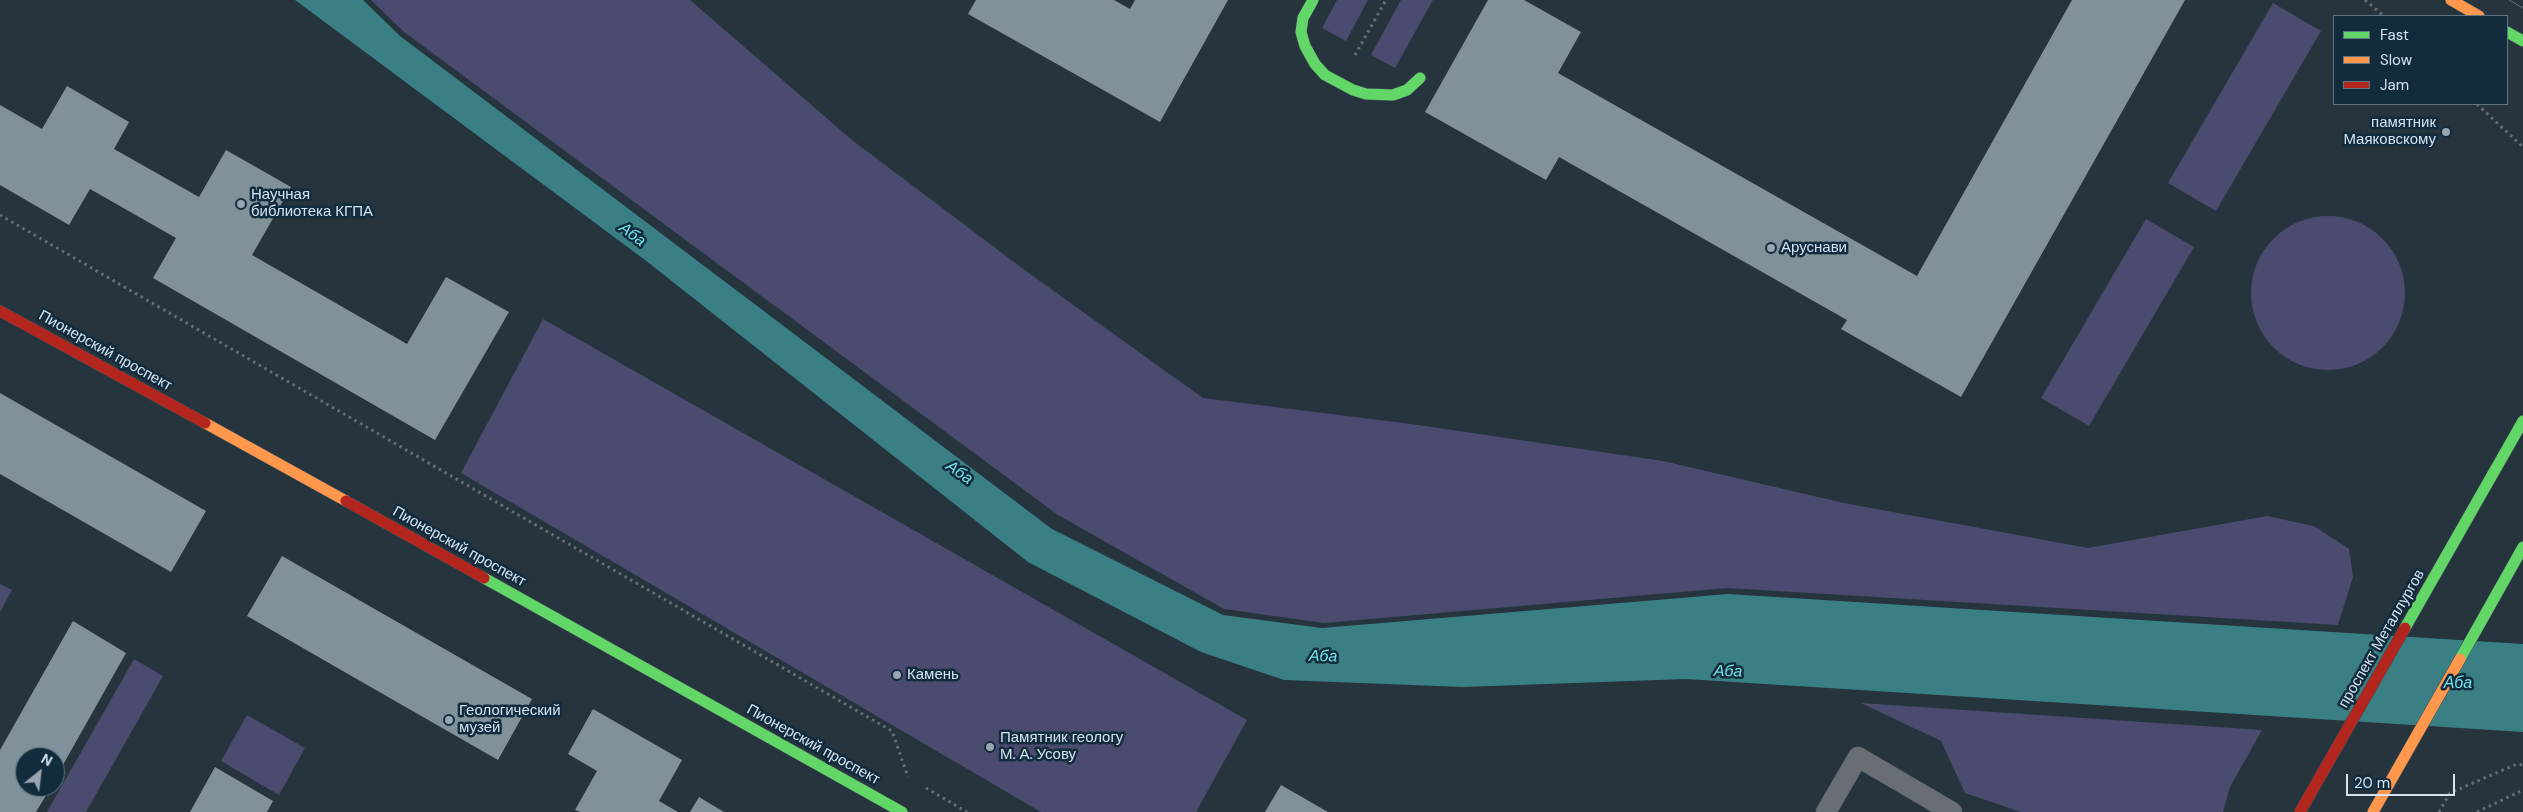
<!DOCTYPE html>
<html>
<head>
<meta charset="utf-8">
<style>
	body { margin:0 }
	#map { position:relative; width:2523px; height:812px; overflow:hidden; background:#26343e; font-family:"DM Sans",sans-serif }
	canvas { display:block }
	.legend { position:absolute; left:2333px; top:15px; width:175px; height:90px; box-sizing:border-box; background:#122b3d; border:1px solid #607584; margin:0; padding:6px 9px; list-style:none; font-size:15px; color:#d4e3ef }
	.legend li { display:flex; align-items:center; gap:10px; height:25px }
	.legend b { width:25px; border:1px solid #607584 }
	.north { position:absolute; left:15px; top:747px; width:50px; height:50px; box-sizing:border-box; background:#122b3d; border:1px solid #607584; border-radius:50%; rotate:29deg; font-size:14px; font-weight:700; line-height:20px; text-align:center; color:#d4e3ef }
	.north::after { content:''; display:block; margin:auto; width:18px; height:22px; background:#97a6b1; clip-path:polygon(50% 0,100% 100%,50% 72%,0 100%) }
	.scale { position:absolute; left:2346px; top:774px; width:109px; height:22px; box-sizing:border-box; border:2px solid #d4e3ef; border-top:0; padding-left:6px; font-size:15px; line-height:18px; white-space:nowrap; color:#d4e3ef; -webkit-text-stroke:4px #122b3d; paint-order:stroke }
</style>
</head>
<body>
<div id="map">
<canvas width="2523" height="812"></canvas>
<ul class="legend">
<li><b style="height:6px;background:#63d668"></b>Fast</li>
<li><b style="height:6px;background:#ff974d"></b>Slow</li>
<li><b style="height:6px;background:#b3261e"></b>Jam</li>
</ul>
<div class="north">N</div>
<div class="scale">20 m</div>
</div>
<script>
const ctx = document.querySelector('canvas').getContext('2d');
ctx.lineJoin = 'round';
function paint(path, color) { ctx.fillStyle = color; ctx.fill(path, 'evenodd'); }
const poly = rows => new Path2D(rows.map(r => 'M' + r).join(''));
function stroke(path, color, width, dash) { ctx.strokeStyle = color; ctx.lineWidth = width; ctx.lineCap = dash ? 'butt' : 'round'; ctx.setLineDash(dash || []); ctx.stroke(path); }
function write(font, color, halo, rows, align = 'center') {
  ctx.font = font + ' "DM Sans",sans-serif'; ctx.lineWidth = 5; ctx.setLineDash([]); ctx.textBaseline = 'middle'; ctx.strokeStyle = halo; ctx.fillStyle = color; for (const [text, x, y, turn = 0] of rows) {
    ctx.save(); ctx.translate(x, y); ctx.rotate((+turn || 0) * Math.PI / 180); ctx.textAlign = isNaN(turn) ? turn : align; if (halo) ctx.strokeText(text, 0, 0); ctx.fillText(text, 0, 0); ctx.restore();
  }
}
paint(poly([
	[371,0,690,0,852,140,1026,271,1203,398,1411,424,1663,461,1844,503,2088,548,2267,516,2314,526,2349,549,2353,577,2338,625,1727,588,1324,623,1224,609,1058,515,404,32],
	[1337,0,1368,0,1346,41,1322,28],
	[1401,0,1433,0,1395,68,1371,55],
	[2273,3,2321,31,2216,211,2168,183],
	'2251 293a77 77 0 1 1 154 0a77 77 0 1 1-154 0Z',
	[2146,219,2194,247,2089,426,2041,398],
	[543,319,1247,720,1196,812,1041,812,461,473],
	[0,584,12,590,0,612],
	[134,659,163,676,86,812,47,812],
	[1861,703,2262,730,2230,787,2223,812,2021,812,1965,793,1941,741],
	[247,715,305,748,279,795,221,761]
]), '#4a4b6e');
paint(poly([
	[295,0,363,0,400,36,1052,529,1223,615,1322,628,1728,594,2523,644,2523,732,1686,679,1463,687,1284,680,1201,652,1028,562,645,260]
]), '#3a7f83');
paint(poly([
	[976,0,1114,0,1130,9,1135,0,1228,0,1160,122,968,14],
	[1488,0,1524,0,1581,32,1558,73,1917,276,2072,0,2185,0,1961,397,1841,329,1847,320,1559,157,1546,180,1425,112],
	[67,86,129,122,114,149,199,197,226,150,291,187,252,255,407,344,446,277,509,312,435,440,153,278,176,238,90,189,69,225,0,185,0,105,42,129],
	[0,393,206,511,171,572,0,474],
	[282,556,532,699,498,760,247,616],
	[73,621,126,653,55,779,55,757,25,757,25,787,51,787,36,812,0,812,0,750],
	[593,709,682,760,659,801,678,812,580,812,575,810,597,771,568,754],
	[215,767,273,801,267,812,190,812],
	[1281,785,1328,812,1265,812],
	[699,797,724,812,690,812]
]), '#819199');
const lane = poly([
	[1826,812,1858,757,1952,812]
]);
const fast = poly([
	[1313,0,1303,18,1301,32,1305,46,1315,64,1325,75,1353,90,1366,94,1393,95,1407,90,1420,78],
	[2507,32,2523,41],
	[484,578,902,812],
	[2405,628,2523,421],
	[2460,659,2523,547]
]);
const slow = poly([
	[2451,0,2479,16],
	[205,423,346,501],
	[2373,812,2460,659]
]);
const jam = poly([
	[0,311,205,423],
	[346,501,484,578],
	[2300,812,2405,628]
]);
stroke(lane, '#444f59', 21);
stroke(fast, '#444f59', 12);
stroke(slow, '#444f59', 12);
stroke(jam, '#444f59', 12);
stroke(poly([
	[2365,0,2384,16],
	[1355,55,1386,0],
	[2477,104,2523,147],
	[0,215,892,731,908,777],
	[926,788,967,812],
	[2439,812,2450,793,2517,764,2523,765],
	[2477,812,2523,790]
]), '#676e75', 3, [2.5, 4]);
stroke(lane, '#696e75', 20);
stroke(fast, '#63d668', 11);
stroke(slow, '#ff974d', 11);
stroke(jam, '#b3261e', 11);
stroke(poly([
	[2509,0,2523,8]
]), '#697078', 1);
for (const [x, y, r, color] of [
	[2446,132,5,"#97a6b1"],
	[241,204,5,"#97a6b1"],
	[1771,248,5,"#97a6b1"],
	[897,675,5,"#97a6b1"],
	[449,720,5,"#97a6b1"],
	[990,747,5,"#97a6b1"]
]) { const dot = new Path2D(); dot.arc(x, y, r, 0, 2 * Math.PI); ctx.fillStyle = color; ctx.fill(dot); stroke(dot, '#122b3d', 2); }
write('15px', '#d4e3ef', '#122b3d', [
	["памятник",2436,123,"right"],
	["Маяковскому",2436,140,"right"],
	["Научная",251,195],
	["библиотека КГПА",251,212],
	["Аруснави",1781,248],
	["Камень",907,675],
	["Геологический",459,711],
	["музей",459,728],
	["Памятник геологу",1000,738],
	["М. А. Усову",1000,755]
], 'left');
write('15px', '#d4e3ef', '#122b3d', [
	["Пионерский проспект",105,351,29],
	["Пионерский проспект",459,547,29],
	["проспект Металлургов",2382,639,-60],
	["Пионерский проспект",813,745,29]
]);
write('italic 16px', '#72e3e9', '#122b3d', [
	["Аба",632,235,37],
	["Аба",959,473,35],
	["Аба",1323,657,2],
	["Аба",1728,672,2],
	["Аба",2458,684]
]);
</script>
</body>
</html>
